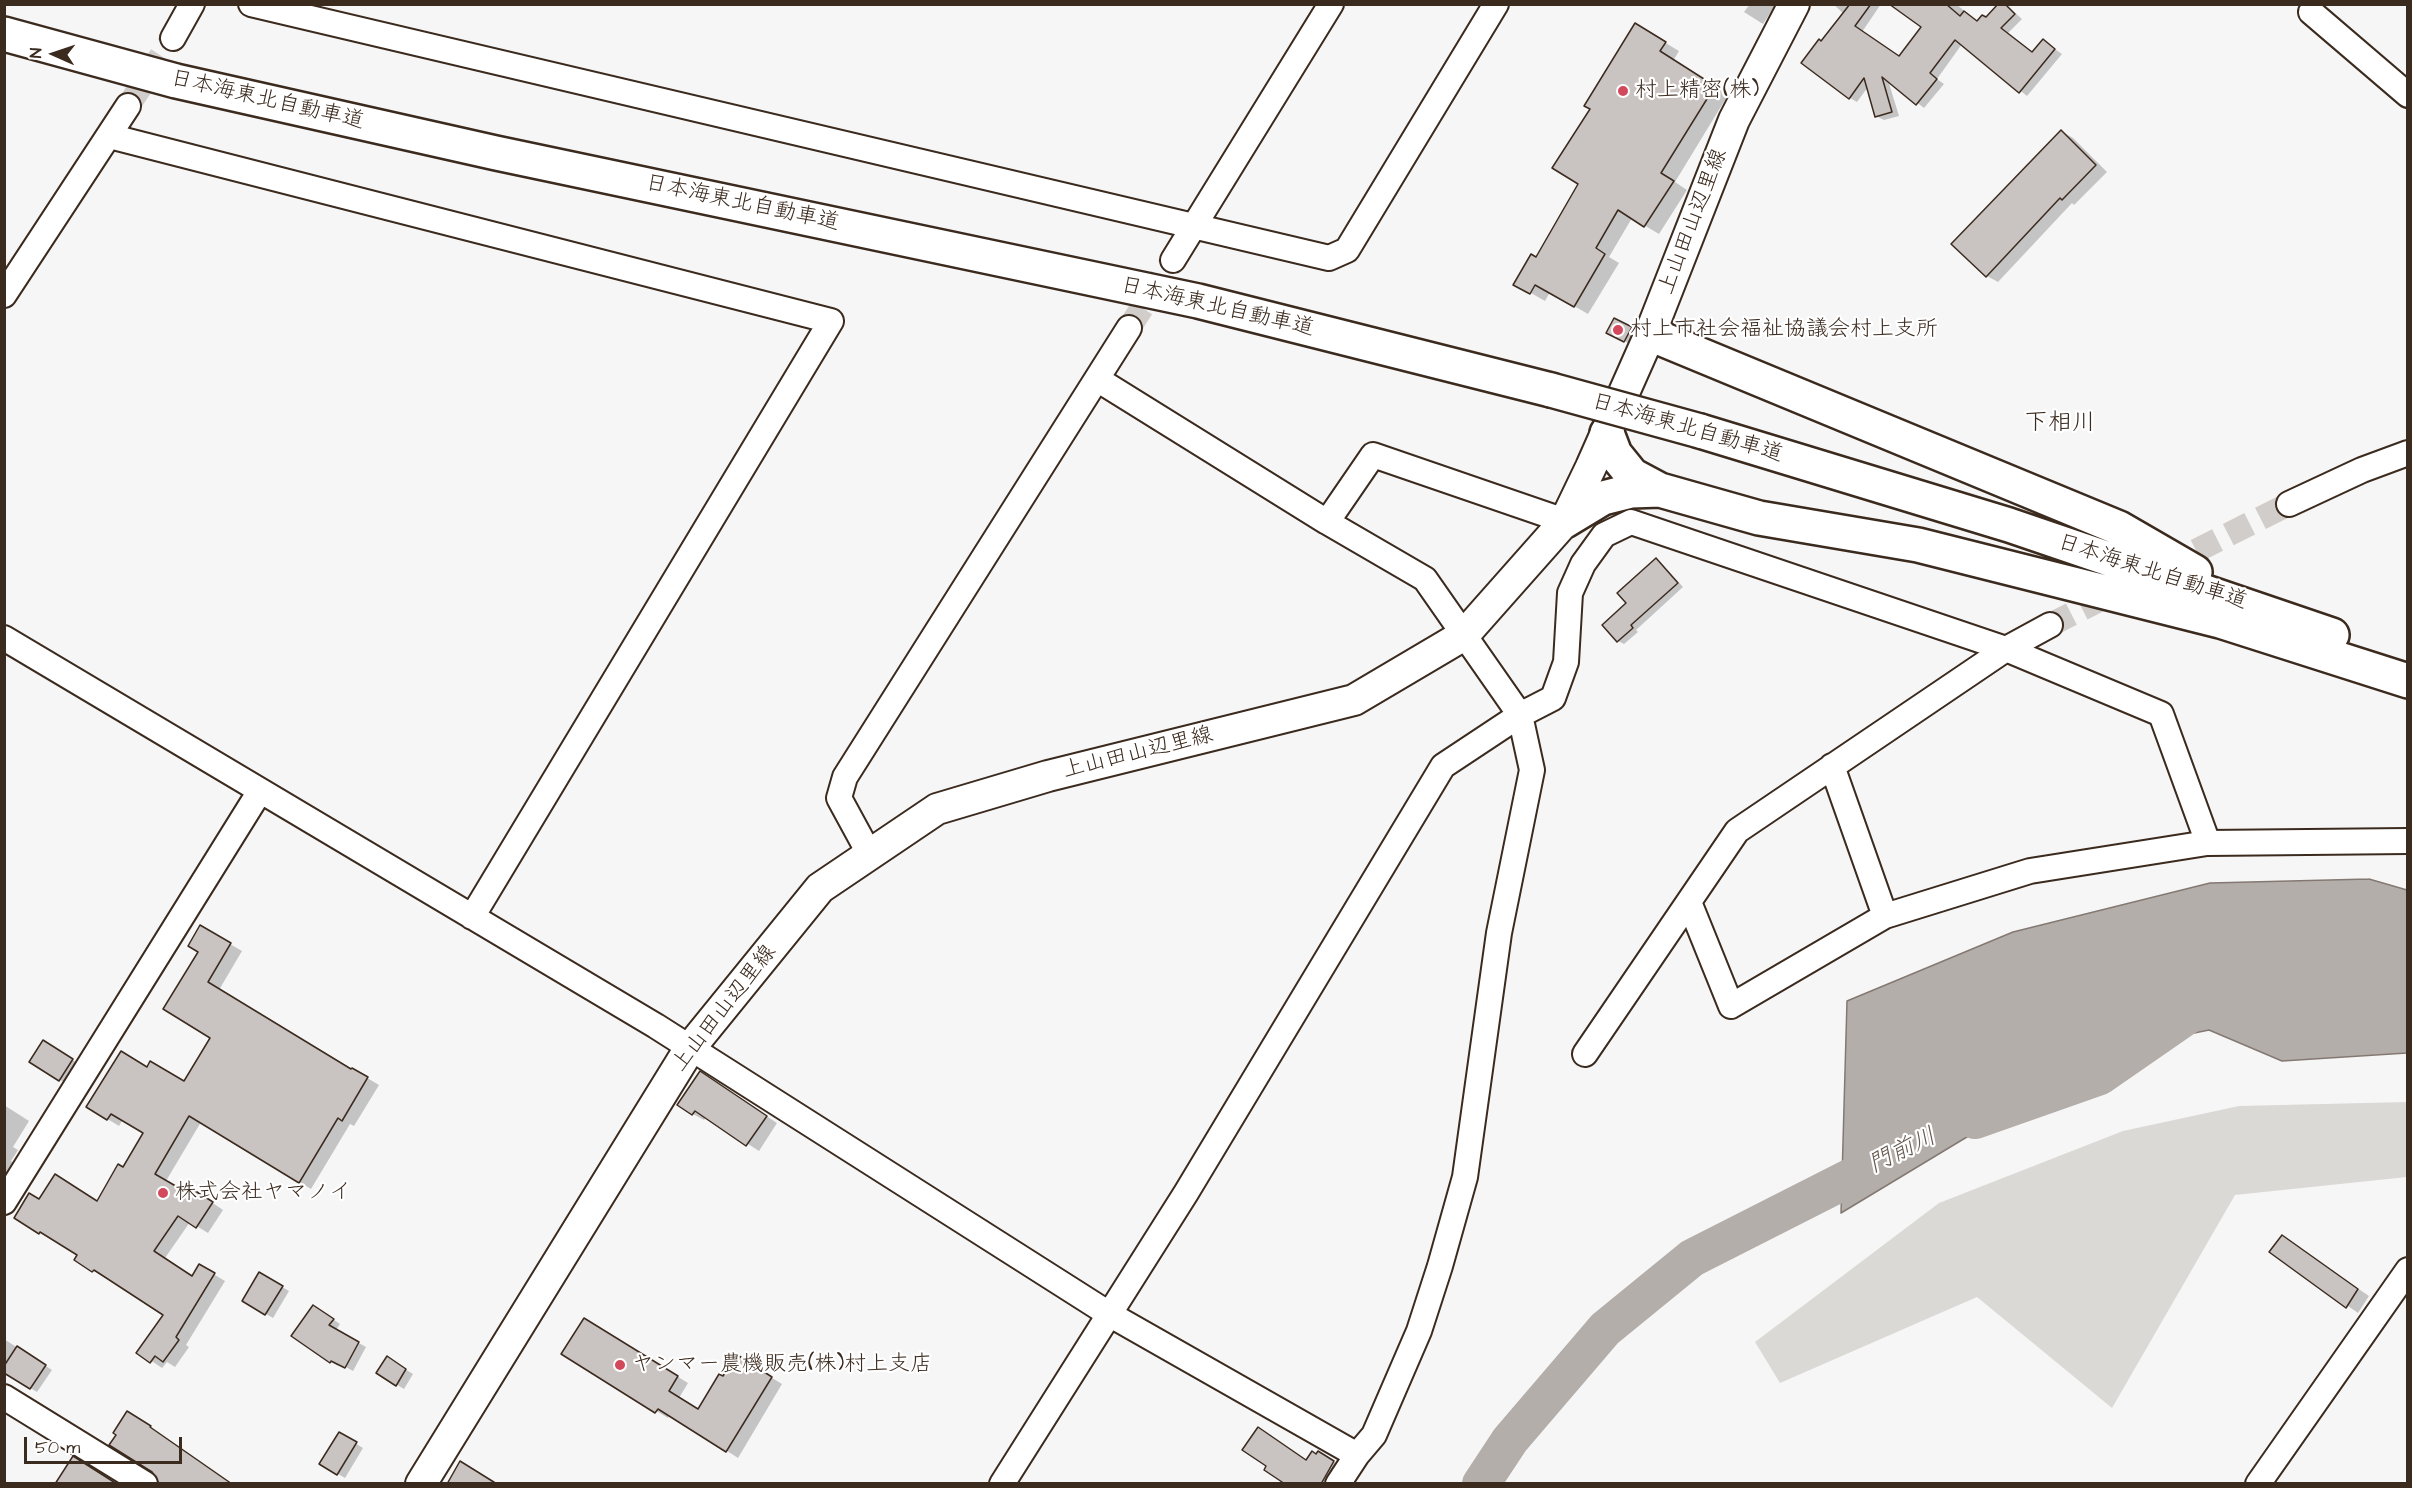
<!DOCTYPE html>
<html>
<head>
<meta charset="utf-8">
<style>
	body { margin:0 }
	#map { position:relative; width:2412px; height:1488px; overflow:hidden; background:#f7f6f6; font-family:"Architects Daughter",sans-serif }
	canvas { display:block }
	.frame { position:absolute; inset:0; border:6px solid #3b2a1e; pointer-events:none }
	.north { position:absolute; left:24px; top:24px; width:60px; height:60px; -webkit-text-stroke:4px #fff; paint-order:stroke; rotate:273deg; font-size:16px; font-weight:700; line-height:24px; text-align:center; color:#3b2a1e }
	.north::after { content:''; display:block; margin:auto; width:21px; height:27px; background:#3b2a1e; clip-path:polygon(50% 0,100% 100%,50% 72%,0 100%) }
	.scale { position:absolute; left:24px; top:1437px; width:158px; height:27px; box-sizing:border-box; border:3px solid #3b2a1e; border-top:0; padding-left:8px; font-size:18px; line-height:21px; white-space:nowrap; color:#3b2a1e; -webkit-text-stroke:4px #fff; paint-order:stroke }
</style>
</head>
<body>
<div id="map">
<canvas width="2412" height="1488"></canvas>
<div class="frame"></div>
<div class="north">N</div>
<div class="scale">50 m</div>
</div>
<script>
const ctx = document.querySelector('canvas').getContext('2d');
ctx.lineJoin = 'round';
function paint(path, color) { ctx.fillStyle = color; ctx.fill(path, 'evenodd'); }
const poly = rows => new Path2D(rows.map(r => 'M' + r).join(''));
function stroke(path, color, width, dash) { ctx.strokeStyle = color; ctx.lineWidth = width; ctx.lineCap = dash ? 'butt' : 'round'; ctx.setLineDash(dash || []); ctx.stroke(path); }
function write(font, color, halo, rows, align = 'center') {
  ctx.font = font + ' "Architects Daughter","Klee One",sans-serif'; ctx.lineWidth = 4.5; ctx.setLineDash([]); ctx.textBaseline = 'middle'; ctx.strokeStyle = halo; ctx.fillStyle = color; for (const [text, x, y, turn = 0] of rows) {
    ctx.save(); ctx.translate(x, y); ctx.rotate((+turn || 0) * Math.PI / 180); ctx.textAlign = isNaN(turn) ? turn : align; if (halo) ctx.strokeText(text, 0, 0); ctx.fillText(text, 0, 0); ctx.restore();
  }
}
paint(poly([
	[2407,1102,2407,1177,2235,1195,2112,1408,1977,1297,1780,1383,1755,1342,1939,1203,2123,1131,2239,1106]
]), '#dbd9d6');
const water = poly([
	[2369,879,2407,890,2407,1053,2282,1061,2209,1030,2111,1050,1841,1213,1847,1001,2013,932,2210,883,2369,879]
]);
paint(water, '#b4aeaa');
stroke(water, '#847972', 1.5);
paint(poly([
	[1750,4,1776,4,1763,24,1744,12],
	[1833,4,1881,4,1862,32,1900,58,1923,27,1892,4,1956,4,1978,22,2005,4,2022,19,2008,33,2033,53,2043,41,2062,54,2027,96,1962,44,1937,79,1944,84,1924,108,1888,80,1899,116,1884,120,1876,116,1868,87,1857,102,1850,98,1822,43,1844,14],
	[1649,33,1679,51,1673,61,1728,95,1675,182,1687,190,1659,234,1632,218,1609,257,1619,263,1588,314,1550,292,1545,301,1515,284,1536,259,1580,184],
	[2061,131,2073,138,2107,172,2074,205,2072,203,1998,282,1987,276],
	[1615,320,1634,330,1628,343,1608,332],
	[1656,560,1662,564,1683,587,1636,630,1638,632,1624,644,1618,641,1628,603],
	[201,927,242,951,219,990,379,1085,354,1126,350,1124,311,1189,201,1122,166,1181,187,1194,201,1195,223,1210,208,1233,190,1222,165,1258,193,1278,200,1266,225,1281,186,1345,189,1347,175,1367,167,1362,162,1368,138,1352,165,1315,105,1276,105,1278,76,1260,79,1255,16,1218,98,1202,124,1169,145,1133,123,1119,119,1126,88,1107,147,1068,184,1083,212,1037,200,951],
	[43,1042,79,1064,67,1084,31,1062],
	[712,1080,777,1123,759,1151,706,1117,704,1120,693,1114],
	[4,1105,29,1121,13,1147,18,1150,11,1161,14,1163,8,1172,13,1175,4,1188],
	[2282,1237,2369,1296,2358,1313,2271,1252],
	[260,1274,289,1291,273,1318,244,1301],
	[321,1311,340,1324,336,1330,366,1347,353,1371,339,1363,338,1366,331,1362,293,1335],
	[596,1326,688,1383,679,1398,698,1410,723,1378,736,1356,782,1384,738,1458,670,1414,668,1418,564,1354],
	[4,1339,52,1370,37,1392,4,1372],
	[387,1358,413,1374,404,1389,378,1373],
	[340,1434,363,1448,345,1478,321,1464],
	[1319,1453,1341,1466,1330,1484,1288,1484,1307,1462]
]), '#0003');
stroke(poly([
	[1975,1120,2100,1076,2191,1013],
	[1481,1484,1510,1440,1605,1329,1692,1258,1887,1159]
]), '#b4aeaa', 38);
const building = poly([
	[1850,4,1871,4,1855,26,1899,56,1921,27,1889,4,1946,4,1960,16,1964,11,1977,21,1982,15,1986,17,1998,4,2005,4,2015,14,2001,28,2032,52,2043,39,2055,49,2019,93,1955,40,1930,73,1937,79,1916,105,1882,77,1892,112,1875,117,1864,78,1849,99,1801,63,1819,39,1821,41,1850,4],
	[1635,23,1666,42,1660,51,1715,86,1661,173,1674,181,1644,227,1618,210,1596,248,1605,254,1574,307,1535,285,1530,294,1513,285,1531,254,1536,257,1578,184,1552,168,1590,109,1584,106,1635,23],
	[2061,130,2096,165,2062,200,2060,198,1986,277,1951,244,2061,130],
	[1614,318,1632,327,1624,342,1606,333,1614,318],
	[1656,558,1678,583,1631,625,1633,628,1617,642,1602,625,1626,603,1617,593,1656,558],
	[200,925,231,943,208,982,351,1069,352,1068,368,1077,342,1121,338,1118,299,1183,189,1116,155,1174,186,1192,189,1187,213,1202,196,1228,178,1216,154,1251,192,1276,199,1264,215,1273,176,1337,179,1340,163,1362,155,1356,150,1363,136,1353,163,1315,94,1270,92,1272,74,1260,77,1255,40,1232,39,1234,14,1218,29,1193,39,1199,55,1174,97,1201,118,1164,123,1167,143,1133,111,1114,107,1120,86,1107,121,1051,147,1067,150,1061,184,1081,210,1038,163,1009,198,952,188,946,200,925],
	[43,1040,73,1059,59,1081,29,1062,43,1040],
	[700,1071,767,1116,746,1146,695,1111,692,1115,677,1105,700,1071],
	[2282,1235,2358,1289,2346,1308,2269,1252,2282,1235],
	[259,1272,283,1286,265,1315,242,1301,259,1272],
	[313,1305,334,1319,329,1325,359,1342,345,1368,331,1361,330,1363,291,1336,313,1305],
	[584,1318,678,1376,669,1391,698,1409,719,1374,723,1376,736,1354,772,1377,726,1452,658,1409,655,1413,561,1354,584,1318],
	[17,1346,46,1365,30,1389,4,1373,4,1366,17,1346],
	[387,1356,406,1369,396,1386,376,1373,387,1356],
	[127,1411,151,1426,150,1427,232,1484,159,1484,152,1472,109,1445,116,1435,113,1433,127,1411],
	[1258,1427,1306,1460,1312,1451,1316,1454,1318,1451,1334,1461,1321,1484,1285,1484,1264,1470,1266,1466,1242,1450,1258,1427],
	[339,1432,357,1442,337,1475,319,1464,339,1432],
	[73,1456,117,1484,55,1484,73,1456],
	[460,1461,497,1484,447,1484,460,1461]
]);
paint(building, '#c9c3c1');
stroke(building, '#3b2a1e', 1.5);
stroke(poly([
	[128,106,173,38],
	[1129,328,1173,260],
	[2164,567,2289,504],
	[2050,625,2117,591]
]), '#d1cdcb', 24, [24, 12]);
const minor = poly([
	[251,4,1329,258,1347,250,1496,4],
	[2311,12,2408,95],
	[173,38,192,4],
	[109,136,831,321,472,917],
	[1173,260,1331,4],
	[4,295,128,106],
	[1097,379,1327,522,1425,579,1520,715,1532,770,1499,933,1465,1177,1440,1266,1419,1331,1374,1435,1357,1455,1338,1484],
	[2289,504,2362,470,2408,453],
	[1327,522,1373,455,1565,521],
	[4,638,656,1026,1109,1314,1357,1455],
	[1832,766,1885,916],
	[870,855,839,798,845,777,1129,328],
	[1689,902,1731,1006,1885,916,2030,871,2207,843,2408,841],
	[1585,1054,1737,831,2006,649,2050,625],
	[4,1202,260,791],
	[4,1397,145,1484],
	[1002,1484,1186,1193,1443,766,1520,715,1553,698,1566,662,1570,593,1583,564,1604,535,1631,522,2006,649,2161,714,2208,843],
	[2258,1484,2408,1270]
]);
const major = poly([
	[421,1484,690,1048,820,888,937,809,1048,776,1354,700,1464,635,1565,521,1591,467,1650,334,1734,120,1794,4]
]);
const highway = poly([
	[4,34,176,81,496,153,1198,301,1551,390],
	[1650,334,2119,528,2195,572],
	[1700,431,2009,525,2332,635],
	[1607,433,1615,454,1632,475,1660,490],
	[1565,521,1603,498,1631,491,1660,490,1759,518,1918,545,2220,621,2408,681]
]);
stroke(minor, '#3b2a1e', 28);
stroke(major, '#3b2a1e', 34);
stroke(highway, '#3b2a1e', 38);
stroke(minor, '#fff', 24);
stroke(major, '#fff', 30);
stroke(highway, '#fff', 33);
const highwayBridge = poly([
	[1551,390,1700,431]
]);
stroke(highwayBridge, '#3b2a1e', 38, []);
stroke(highwayBridge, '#fff', 33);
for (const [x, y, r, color] of [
	[1623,91,6,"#d1495b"],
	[1618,330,6,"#d1495b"],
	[163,1193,6,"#d1495b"],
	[620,1365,6,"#d1495b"]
]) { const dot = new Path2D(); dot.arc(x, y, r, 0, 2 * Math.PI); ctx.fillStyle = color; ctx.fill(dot); stroke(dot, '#fff', 2); }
write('22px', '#3b2a1e', '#fff', [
	["村上精密(株)",1635,91],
	["村上市社会福祉協議会村上支所",1630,330],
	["株式会社ヤマノイ",175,1193],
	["ヤンマー農機販売(株)村上支店",632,1365]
], 'left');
write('22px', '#3b2a1e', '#fff', [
	["日本海東北自動車道",267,101,13],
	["日本海東北自動車道",742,204,12],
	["上山田山辺里線",1694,222,-69],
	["日本海東北自動車道",1217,308,13],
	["日本海東北自動車道",1687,429,16],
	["日本海東北自動車道",2152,573,18],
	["上山田山辺里線",1138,754,-14],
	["上山田山辺里線",725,1009,-52]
]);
write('24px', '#3b2a1e', '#fff', [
	["下相川",2060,424]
]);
write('italic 24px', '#65584f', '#fff', [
	["門前川",1903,1152,-26]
]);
</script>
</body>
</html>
